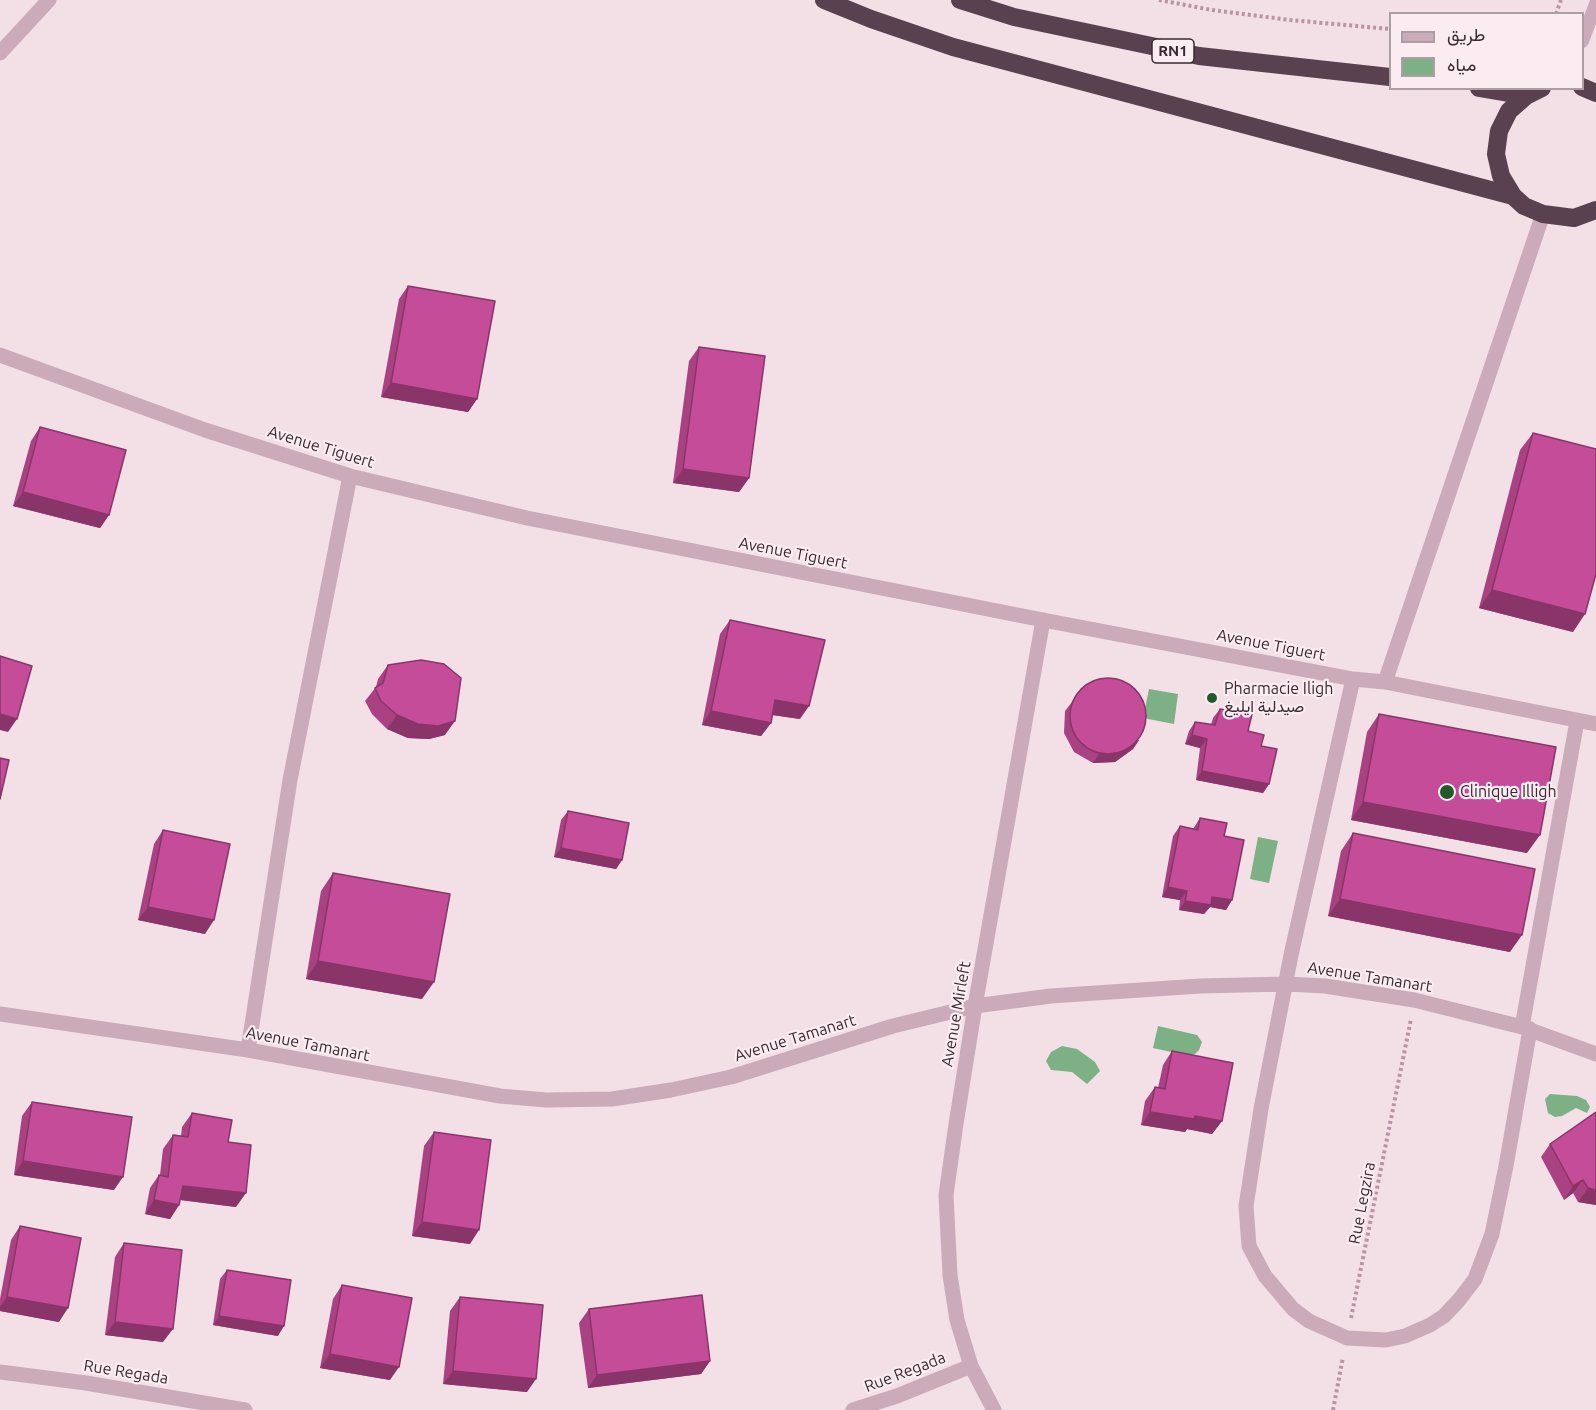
<!DOCTYPE html>
<html>
<head>
<meta charset="utf-8">
<style>
	body { margin:0 }
	#map { position:relative; width:1596px; height:1410px; overflow:hidden; background:#f3dfe6; font-family:Ubuntu,Vazirmatn,sans-serif }
	canvas { display:block }
	.legend { position:absolute; left:1389px; top:12px; width:195px; height:78px; box-sizing:border-box; background:#faecf1; border:2px solid #ad9ea5; margin:0; padding:8px 10px; list-style:none; font-size:18px; color:#392a32 }
	.legend li { display:flex; align-items:center; gap:12px; height:30px }
	.legend b { width:30px; border:2px solid #ad9ea5 }
</style>
</head>
<body>
<div id="map">
<canvas width="1596" height="1410"></canvas>
<ul class="legend">
<li><b style="height:8px;background:#cbabb9"></b>طريق</li>
<li><b style="height:16px;background:#7eb086"></b>مياه</li>
</ul>
</div>
<script>
const ctx = document.querySelector('canvas').getContext('2d');
ctx.lineJoin = 'round';
function paint(path, color) { ctx.fillStyle = color; ctx.fill(path, 'evenodd'); }
const poly = rows => new Path2D(rows.map(r => 'M' + r).join(''));
function stroke(path, color, width, dash) { ctx.strokeStyle = color; ctx.lineWidth = width; ctx.lineCap = dash ? 'butt' : 'round'; ctx.setLineDash(dash || []); ctx.stroke(path); }
function write(font, color, halo, rows, align = 'center') {
  ctx.font = font + ' Ubuntu,Vazirmatn,sans-serif'; ctx.lineWidth = 4.5; ctx.setLineDash([]); ctx.textBaseline = 'middle'; ctx.strokeStyle = halo; ctx.fillStyle = color; for (const [text, x, y, turn = 0] of rows) {
    ctx.save(); ctx.translate(x, y); ctx.rotate((+turn || 0) * Math.PI / 180); ctx.textAlign = isNaN(turn) ? turn : align; if (halo) ctx.strokeText(text, 0, 0); ctx.fillText(text, 0, 0); ctx.restore();
  }
}
paint(poly([
	[1149,689,1178,694,1174,724,1143,718],
	[1258,837,1278,841,1269,883,1250,879],
	[1158,1026,1197,1035,1202,1042,1199,1050,1195,1054,1185,1055,1153,1048],
	[1062,1046,1077,1049,1095,1062,1100,1071,1087,1084,1072,1072,1051,1070,1046,1061,1051,1052],
	[1550,1094,1577,1096,1586,1100,1590,1107,1587,1113,1576,1108,1562,1116,1555,1117,1548,1113,1545,1099]
]), '#7eb086');
stroke(poly([
	[1159,0,1212,10,1290,20,1390,29],
	[1556,14,1561,0],
	[1351,1318,1411,1019],
	[1333,1410,1343,1357]
]), '#b795a4', 4, [3, 3]);
stroke(poly([
	[1582,41,1596,4]
]), '#cbabb9', 14);
stroke(poly([
	[0,53,49,0],
	[0,355,205,430,350,476,527,518,1043,620,1353,679,1385,682,1596,724],
	[1353,679,1291,955,1261,1109,1246,1206,1249,1246,1265,1276,1293,1309,1309,1321,1347,1338,1386,1340,1405,1336,1430,1325,1444,1316,1459,1300,1475,1279,1492,1234,1506,1166,1530,1029],
	[1385,682,1543,214],
	[0,1014,248,1050,500,1096,546,1100,612,1099,671,1090,731,1077,893,1026,975,1006,1051,996,1200,986,1287,984,1325,986,1414,1000,1522,1027,1596,1054],
	[1522,1027,1577,721],
	[248,1050,290,780,350,476],
	[0,1372,86,1383,245,1410],
	[853,1410,897,1396,971,1366],
	[994,1410,971,1366,957,1320,950,1275,946,1195,956,1124,975,1006,1043,620]
]), '#cbabb9', 15);
stroke(poly([
	[824,0,871,19,953,47,1513,196],
	[960,0,1014,17,1199,56,1390,77],
	[1582,87,1596,93],
	[1479,88,1526,96],
	[1542,88,1526,96,1509,111,1499,131,1496,154,1501,176,1513,196,1524,206,1543,214,1574,218,1596,210]
]), '#5a414f', 18);
paint(poly([
	[408,286,477,399,468,412,381,397,399,299],
	[699,347,749,478,739,492,673,483,689,361],
	[40,427,109,515,100,528,13,506,31,441],
	[1533,433,1573,632,1479,608,1520,450],
	[730,620,800,719,772,715,771,723,761,736,702,725,720,634],
	[388,665,445,735,429,739,408,738,387,729,372,714,365,701,376,687,378,679],
	[1072,702,1139,740,1133,749,1115,762,1093,763,1074,752,1064,733,1065,711],
	[1220,709,1248,731,1261,746,1269,784,1263,793,1196,780,1200,748,1185,744,1189,731,1195,722,1211,725,1213,718],
	[1379,714,1527,853,1351,820,1367,732],
	[568,811,622,860,616,869,554,857,561,820],
	[1200,818,1224,836,1232,900,1226,910,1210,907,1204,914,1179,910,1180,900,1162,897,1173,836,1180,826,1193,829],
	[163,830,205,934,138,920,154,844],
	[1353,833,1510,952,1328,916,1341,851],
	[333,873,422,999,306,979,321,891],
	[1172,1051,1222,1121,1212,1134,1187,1129,1185,1132,1141,1125,1145,1101,1155,1087,1158,1088,1163,1065],
	[32,1102,114,1190,14,1175,22,1116],
	[1596,1112,1596,1205,1578,1202,1573,1193,1564,1200,1541,1157,1550,1144],
	[192,1113,228,1142,236,1207,180,1200,179,1205,170,1219,145,1214,150,1188,159,1175,160,1175,163,1149,173,1135,181,1136,182,1127],
	[434,1132,470,1244,412,1236,424,1146],
	[20,1226,59,1322,0,1311,0,1299,11,1240],
	[124,1243,163,1342,105,1335,115,1257],
	[227,1270,278,1336,213,1325,220,1279],
	[342,1285,390,1380,320,1368,333,1299],
	[460,1297,527,1392,443,1384,450,1311],
	[589,1309,710,1361,701,1374,588,1388,579,1323]
]), '#a94183');
paint(poly([
	[391,383,477,399,468,412,381,397],
	[683,469,749,478,739,492,673,483],
	[23,492,109,515,100,528,13,506],
	[1492,590,1585,614,1573,632,1479,608],
	[775,700,809,706,800,719,766,714],
	[711,711,771,723,761,736,702,725],
	[0,714,17,719,8,732,0,730],
	[397,715,455,721,445,735,429,739,408,738,387,729],
	[1192,735,1207,739,1200,748,1185,744],
	[1139,740,1133,749,1115,762,1093,763,1099,754],
	[1202,771,1269,784,1263,793,1196,780],
	[1363,802,1540,835,1527,853,1351,820],
	[561,848,622,860,616,869,554,857],
	[1168,887,1187,891,1180,900,1162,897],
	[1212,897,1232,900,1226,910,1210,907,1204,914,1179,910,1185,901],
	[1340,899,1522,935,1510,952,1328,916],
	[148,907,214,920,205,934,138,920],
	[318,961,434,982,422,999,306,979],
	[1150,1112,1195,1116,1222,1121,1212,1134,1187,1129,1185,1132,1141,1125],
	[23,1161,123,1177,114,1190,14,1175],
	[1583,1180,1573,1193,1564,1200,1573,1186],
	[183,1186,246,1193,236,1207,173,1199],
	[1588,1188,1596,1190,1596,1205,1578,1202],
	[154,1200,179,1205,170,1219,145,1214],
	[422,1222,479,1230,470,1244,412,1236],
	[7,1297,68,1308,59,1322,0,1311,0,1307],
	[219,1316,284,1326,278,1336,213,1325],
	[115,1322,173,1329,163,1342,105,1335],
	[330,1354,399,1367,390,1380,320,1368],
	[710,1361,701,1374,588,1388,597,1375],
	[453,1371,536,1379,527,1392,443,1384]
]), '#89356a');
const building = poly([
	[408,286,495,301,477,399,391,383,408,286],
	[699,347,765,356,749,478,683,469,699,347],
	[40,427,126,450,109,515,23,492,40,427],
	[1533,433,1596,449,1596,574,1585,614,1492,590,1533,433],
	[730,620,825,640,809,706,775,700,771,723,711,711,730,620],
	[0,656,32,666,17,719,0,714,0,656],
	[421,660,444,664,461,678,455,721,438,726,418,724,397,715,381,701,375,688,383,683,388,665,421,660],
	'1070 716a38 38 0 1 1 76 0a38 38 0 1 1-76 0Z',
	[1220,709,1252,714,1248,731,1264,735,1261,746,1277,749,1269,784,1202,771,1207,739,1192,735,1195,722,1215,725,1220,709],
	[1379,714,1556,747,1540,835,1363,802,1379,714],
	[0,758,9,760,0,799,0,758],
	[568,811,629,823,622,860,561,848,568,811],
	[1200,818,1227,823,1224,836,1244,840,1232,900,1212,897,1211,905,1185,901,1187,891,1168,887,1180,826,1198,830,1200,818],
	[163,830,230,844,214,920,148,907,163,830],
	[1353,833,1535,869,1522,935,1340,899,1353,833],
	[333,873,450,894,434,982,318,961,333,873],
	[1172,1051,1233,1063,1222,1121,1195,1116,1194,1119,1150,1112,1155,1087,1165,1089,1172,1051],
	[32,1102,132,1117,123,1177,23,1161,32,1102],
	[1596,1112,1596,1190,1588,1188,1583,1180,1573,1186,1550,1144,1596,1112],
	[192,1113,232,1120,228,1142,251,1145,246,1193,183,1186,179,1205,154,1200,159,1175,168,1177,173,1135,188,1137,192,1113],
	[434,1132,491,1140,479,1230,422,1222,434,1132],
	[20,1226,81,1238,68,1308,7,1297,20,1226],
	[124,1243,182,1250,173,1329,115,1322,124,1243],
	[227,1270,291,1280,284,1326,219,1316,227,1270],
	[342,1285,412,1298,399,1367,330,1354,342,1285],
	[702,1295,710,1361,597,1375,589,1309,702,1295],
	[460,1297,543,1305,536,1379,453,1371,460,1297]
]);
paint(building, '#c44c98');
stroke(building, '#89356a', 1.5);
for (const [x, y, r, color] of [
	[1212,698,6,"#205a2b"],
	[1447,792,8,"#205a2b"]
]) { const dot = new Path2D(); dot.arc(x, y, r, 0, 2 * Math.PI); ctx.fillStyle = color; ctx.fill(dot); stroke(dot, '#faecf1', 2); }
for (const [x, y, w] of [
	[1173,51,42]
]) { const box = new Path2D(); box.roundRect(x - w / 2, y - 12, w, 24, 4.5); ctx.fillStyle = '#faecf1'; ctx.fill(box); stroke(box, '#392a32', 1.5); }
write('bold 15px', '#392a32', null, [
	["RN1",1173,51]
]);
write('16px', '#392a32', '#faecf1', [
	["Avenue Tiguert",321,447,17],
	["Avenue Tiguert",793,553,11],
	["Avenue Tiguert",1271,645,11],
	["Avenue Tamanart",1370,977,9],
	["Avenue Mirleft",956,1014,-80],
	["Avenue Tamanart",795,1038,-17],
	["Avenue Tamanart",308,1044,11],
	["Rue Legzira",1362,1203,-79],
	["Rue Regada",126,1372,9],
	["Rue Regada",905,1372,-21]
]);
write('16px', '#392a32', '#faecf1', [
	["Pharmacie Iligh",1224,689],
	["صيدلية ايليغ",1224,707],
	["Clinique Illigh",1460,792]
], 'left');
</script>
</body>
</html>
